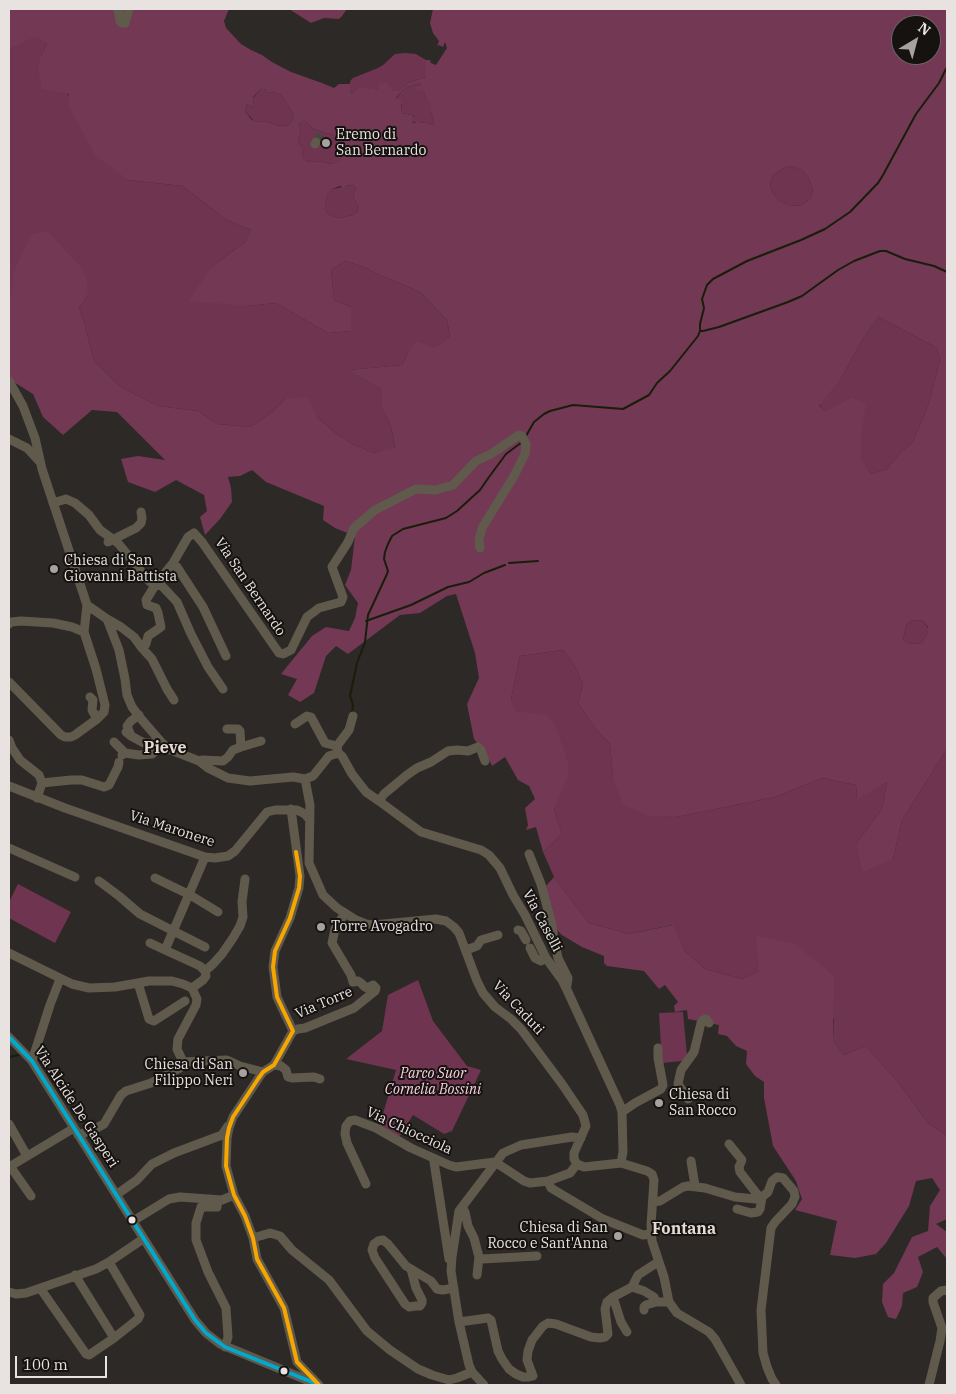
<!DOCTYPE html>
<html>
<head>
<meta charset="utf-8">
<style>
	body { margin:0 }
	#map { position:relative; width:956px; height:1394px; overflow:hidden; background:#2d2926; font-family:"IBM Plex Serif",serif }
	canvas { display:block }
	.frame { position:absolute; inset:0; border:10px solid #e8e3e0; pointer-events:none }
	.north { position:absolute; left:891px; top:15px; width:50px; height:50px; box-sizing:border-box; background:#15120f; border:1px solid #696663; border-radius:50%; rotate:37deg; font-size:14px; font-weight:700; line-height:20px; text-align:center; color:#e8e3e0 }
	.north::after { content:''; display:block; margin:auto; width:18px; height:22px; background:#a7a29f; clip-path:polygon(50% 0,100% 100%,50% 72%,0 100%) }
	.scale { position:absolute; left:15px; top:1356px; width:92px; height:22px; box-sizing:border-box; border:2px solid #e8e3e0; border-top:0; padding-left:6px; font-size:15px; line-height:18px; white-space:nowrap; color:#e8e3e0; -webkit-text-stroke:4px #15120f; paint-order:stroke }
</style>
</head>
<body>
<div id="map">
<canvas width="956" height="1394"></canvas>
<div class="frame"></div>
<div class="north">N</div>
<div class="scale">100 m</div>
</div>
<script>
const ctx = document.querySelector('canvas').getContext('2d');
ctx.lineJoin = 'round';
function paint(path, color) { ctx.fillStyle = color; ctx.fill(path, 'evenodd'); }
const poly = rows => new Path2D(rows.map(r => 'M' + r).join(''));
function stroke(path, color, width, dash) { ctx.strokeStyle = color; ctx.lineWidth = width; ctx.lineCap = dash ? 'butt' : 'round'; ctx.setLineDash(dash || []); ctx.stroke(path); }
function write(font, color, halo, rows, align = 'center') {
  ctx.font = font + ' "IBM Plex Serif",serif'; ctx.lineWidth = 4; ctx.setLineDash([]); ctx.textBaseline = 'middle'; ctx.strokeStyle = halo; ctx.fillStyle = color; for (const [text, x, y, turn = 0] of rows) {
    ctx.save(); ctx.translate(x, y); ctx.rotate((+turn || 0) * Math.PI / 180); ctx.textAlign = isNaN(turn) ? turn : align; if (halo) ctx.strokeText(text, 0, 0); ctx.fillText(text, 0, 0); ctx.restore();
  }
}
paint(poly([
	[35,36,47,44,41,56,128,180,183,186,225,219,251,230,245,242,211,267,247,306,276,303,328,333,351,331,351,307,334,300,331,270,345,261,364,267,379,275,392,280,420,292,447,320,450,336,436,348,408,352,402,365,349,370,382,390,382,408,391,426,395,449,374,453,352,444,333,431,317,417,286,398,272,412,251,427,217,424,198,411,158,406,119,386,94,361,84,322,79,308,88,295,12,290,9,302,9,49],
	[405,53,416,54,426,60,426,77,408,83,398,91,393,91,389,87,378,90,369,89,352,94,350,91,350,81,353,78,378,68,383,65,395,54],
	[420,83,423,85,416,86,419,90,424,92,427,100,431,103,431,111,434,121,433,125,426,123,412,122,414,116,412,115,402,113,402,105,396,99,402,91,407,87],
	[261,89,264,89,268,93,275,92,281,95,290,108,294,117,289,125,280,126,267,122,254,121,245,111,247,104,254,108,253,98],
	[302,121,305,121,313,129,333,135,342,139,346,145,344,152,339,162,332,164,318,161,311,162,306,161,303,158,302,147,299,143,298,139,301,132,299,124],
	[791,166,802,170,808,177,813,190,811,198,801,206,788,205,780,201,772,192,770,184,773,175,786,167],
	[353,185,356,188,353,197,359,207,357,212,353,215,340,218,329,215,325,209,325,204,328,193,332,189],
	[879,317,937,348,940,360,928,406,913,442,900,453,887,469,871,474,860,459,861,436,851,397,825,413,819,404,838,384,862,340],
	[919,620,924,622,928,628,928,632,922,643,911,644,903,640,906,625,911,621],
	[563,650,574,665,583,684,578,703,595,728,610,744,613,778,649,815,676,817,775,797,822,778,856,785,857,799,887,782,882,809,856,844,893,859,902,820,947,749,947,1136,928,1123,898,1082,866,1046,844,1055,833,1040,834,1019,759,971,742,979,705,969,685,951,672,925,629,934,589,923,554,877,543,852,562,834,554,810,569,764,562,747,514,711,511,699,520,656],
	[18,884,71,912,55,943,9,918,9,902],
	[418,980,433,1021,467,1066,481,1070,452,1131,444,1134,413,1115,399,1137,379,1127,396,1070,346,1059,382,1031,388,995],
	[683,1012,687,1056,682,1061,662,1063,659,1013]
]), '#6f3450');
paint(poly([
	[9,9,229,9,224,21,226,28,241,44,251,50,262,55,272,62,291,72,322,83,334,88,339,84,350,84,350,91,352,94,359,88,363,87,369,89,371,88,378,90,379,84,386,82,393,91,398,91,408,83,426,77,426,60,430,60,431,63,436,65,447,48,445,42,443,47,439,45,437,46,439,41,433,33,430,23,433,9,947,9,947,749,902,820,893,859,863,872,856,844,882,809,887,782,857,800,856,785,822,778,775,797,676,817,649,816,623,805,613,778,610,744,595,728,578,703,583,684,574,665,563,650,520,656,511,699,515,711,546,715,555,725,569,764,568,776,554,810,562,834,543,852,536,827,526,830,528,825,525,808,535,799,529,786,518,780,505,757,492,766,488,757,474,739,467,704,479,678,475,653,456,594,447,596,420,613,400,615,348,654,336,646,326,656,314,693,300,702,288,695,297,679,281,674,312,636,326,627,349,631,355,618,358,603,345,585,351,570,355,536,335,528,323,520,324,506,266,482,252,470,240,476,228,477,231,488,232,502,220,519,205,535,200,517,207,511,204,495,176,480,155,492,128,482,121,459,138,456,165,460,117,412,92,410,63,435,43,417,33,394,9,379,9,302,15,269,27,243,33,234,47,231,80,266,87,280,88,295,79,308,84,322,94,361,119,386,158,406,198,411,217,424,251,427,272,412,286,398,308,397,317,417,333,431,352,444,374,453,395,448,391,426,382,408,382,390,348,370,402,365,408,352,417,341,435,348,450,336,447,320,420,292,392,280,379,275,364,267,345,261,331,270,334,300,351,307,351,331,328,333,276,303,247,306,189,301,211,267,245,242,251,230,225,219,183,186,128,180,95,155,69,107,69,94,42,89,38,68,41,56,47,44,35,37,9,49],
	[901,25,931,25,931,55,901,55],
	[420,83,422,85,416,86,413,89,424,92,427,100,431,104,431,111,434,121,433,125,426,123,422,123,418,121,415,123,412,122,414,117,412,115,402,113,401,100,396,98,402,91,407,87],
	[261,89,264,89,268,93,275,92,281,95,290,108,294,117,289,125,280,126,267,122,254,121,251,119,245,111,247,104,254,108,253,97],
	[302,121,305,121,313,129,333,135,342,139,345,145,344,152,339,161,332,164,318,161,311,162,306,161,303,158,302,147,299,143,298,139,301,132,299,124],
	[791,166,802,170,808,177,813,190,811,198,801,206,788,205,780,201,772,192,770,184,773,175,786,167],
	[353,185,356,188,353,197,359,207,357,212,353,215,340,218,329,215,325,209,325,204,328,193,332,189,340,186,344,188,346,186],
	[879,317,937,348,940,360,928,406,913,442,900,453,887,469,871,474,861,459,861,436,866,403,851,397,825,412,819,405,838,384,862,340],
	[919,620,924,622,928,627,928,632,922,643,911,644,903,640,906,625,911,621],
	[289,9,347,9,342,16,339,19,324,18,311,23],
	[554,877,589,923,629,934,673,925,685,951,705,969,742,979,759,971,756,936,794,943,834,976,833,1040,844,1055,866,1046,898,1082,928,1123,947,1136,947,1219,936,1224,947,1232,947,1259,937,1247,918,1257,923,1272,917,1287,903,1293,902,1306,896,1319,888,1317,882,1302,883,1284,894,1273,912,1237,928,1231,930,1206,940,1190,932,1178,916,1181,909,1206,886,1243,876,1254,855,1258,830,1255,837,1221,795,1210,802,1199,796,1181,773,1146,764,1098,764,1082,755,1076,746,1064,747,1051,736,1046,727,1036,718,1034,719,1025,688,1019,687,1010,675,1012,674,1006,678,1002,665,985,659,989,644,971,607,966,604,963,604,956,582,947,562,935,555,928,545,887]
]), '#723854');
stroke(poly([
	[700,331,703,331,719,327,788,302,802,296,838,270,854,261,880,251,886,251,905,259,934,266,947,272],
	[526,436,534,422,544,414,550,411,573,405,623,409,649,395,657,383,670,371,698,336,700,331,700,324,704,308,702,299,707,285,713,279,747,261,801,240,825,229,850,212,878,183,883,175,916,114,939,83,947,67],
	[509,563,538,561],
	[366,621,411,605,448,587,469,582,484,573,505,565],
	[352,713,353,705,350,696,357,663,365,642,368,615,387,574,388,571,384,559,385,552,388,544,392,536,403,529,446,518,457,511,480,490,489,477,506,454,522,442],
	[9,1057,19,1055]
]), '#181e09', 2);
stroke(poly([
	[316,142,321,135]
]), '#494542', 9, [9, 4.5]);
stroke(poly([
	[118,9,120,21,122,23,125,23,129,9],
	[315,144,316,142],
	[9,381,23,406,35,438,42,469,87,605,107,619,119,650,125,679,127,695,132,707,142,720,162,743,171,750,199,761,208,768,228,778,250,781,293,777,305,779],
	[9,439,27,448,40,462],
	[53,503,66,499,75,503,89,515,100,530,118,543,149,581,153,584,156,584,173,563,188,537,194,533,202,542,279,653,283,654,291,650,307,617,319,608,341,602,343,597,332,567,348,542,354,528,375,510,416,489,436,490,453,485,476,461,491,454,519,435,522,436,526,444,525,454,514,476,482,528,479,540,480,548],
	[108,542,136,528,141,523,142,518,141,512],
	[173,563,177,567,203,607,226,656],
	[107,619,121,627,134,637,142,648,152,659,167,689,174,700],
	[9,624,11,622,21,621,53,623,72,627,84,632],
	[142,648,146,644,148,636,161,627,158,613,156,608,147,605,146,600,156,584,162,586,177,602,191,634,208,667,223,689],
	[9,682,61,735,65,737,71,737,75,735,97,719,104,712,105,705,96,669,84,632,87,605],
	[90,697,93,700,92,710,97,719],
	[295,724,307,716,311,717,325,743,337,746],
	[126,732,131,736,144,743,162,743],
	[131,736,127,726,131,721,139,715],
	[9,740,12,748,20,760,39,775,42,783],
	[114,742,125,753],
	[241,747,261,741],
	[338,753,342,756,352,774,366,792,379,801,384,794,407,775,417,768,431,762,448,751,457,750,468,751,478,747,481,750,485,761],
	[122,755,125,753,139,755,152,754,157,749,171,750],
	[199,761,202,760,223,761,228,757,233,750,241,747,240,731,238,729,227,729],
	[305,779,310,805,309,863,323,895,337,908,356,920,366,924,373,925,436,919,446,921,454,927,459,933,477,981,483,993,495,1007,511,1019,521,1029,562,1084,583,1115,586,1126,574,1153,574,1159,577,1164,584,1167,621,1163,647,1171,652,1174,654,1180,651,1225,652,1241,664,1277,669,1302,677,1313,709,1332,715,1339,741,1385],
	[305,779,313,776,329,756,338,753,337,746,349,730,353,716],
	[9,786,65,808,205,857,215,858,228,856,235,851,267,812,275,810,297,810,305,814,310,820],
	[37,798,42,783,71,780,82,780,104,787,109,785,118,767,119,762],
	[379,801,421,832,481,850,489,855,500,868,513,895,525,915,546,958,562,980,567,990,620,1105,622,1112,623,1152,621,1163],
	[291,809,300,876,299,888,290,918,275,951,273,967,277,997,293,1031,274,1065,263,1072,258,1079,233,1117,229,1128,227,1138,226,1166,234,1195,245,1216,253,1238,257,1259,284,1308,297,1362,319,1385],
	[9,848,75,877],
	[529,854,541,884,552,925,554,939,558,958,568,978,567,985],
	[155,878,190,895,218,912],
	[99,881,119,896,140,914,205,947],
	[518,930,521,931,526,940],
	[150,943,165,950],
	[530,948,535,958,541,961,546,958],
	[466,950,477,946,481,940,498,935],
	[9,953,72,984,89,988,115,987,149,981,172,981,183,984,192,988,197,999,196,1005,178,1039,177,1049,183,1062,227,1060,240,1066,263,1072],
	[205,971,213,964,222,954,233,938,240,926,243,917,242,902,245,879],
	[138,983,149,1019,154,1021,185,1001],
	[192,988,203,980,206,976,205,971,200,966,165,950,205,857],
	[293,1031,298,1029,305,1028,354,1008,375,991,376,988,373,985,367,988,365,987,361,983,358,981,353,982,351,975,332,943,335,929,345,913],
	[9,1037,32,1061,195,1320,206,1333,220,1344,314,1383],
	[32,1061,50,1005,60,979],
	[274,1065,281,1066,286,1070,288,1077,292,1078,314,1077,320,1079],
	[688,1099,678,1084,681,1070,694,1052,701,1023,703,1020,706,1019,709,1023],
	[622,1112,635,1103,661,1089,663,1085,658,1058,658,1048],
	[9,1124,27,1156],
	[78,1135,95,1129,104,1124,121,1095,126,1091,151,1083,180,1068,183,1066,183,1062],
	[729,1144,742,1160,739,1167,740,1172,760,1198],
	[435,1159,434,1162,449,1259],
	[691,1161,695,1186],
	[10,1166,31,1196],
	[9,1167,74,1128],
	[548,1181,551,1188,603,1219,643,1235,651,1234],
	[366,1184,347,1143,345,1134,346,1126,350,1121,355,1120,376,1128,411,1148,449,1165,456,1167,495,1162,524,1181,530,1183,548,1181,570,1173,577,1164],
	[116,1195,137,1180,152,1164,174,1153,222,1135,228,1126],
	[218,1200,217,1207,201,1207,196,1223,196,1240,208,1272,226,1308,228,1337,225,1347],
	[653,1202,660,1201,683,1187,688,1186,705,1188,735,1197,756,1199,762,1197,768,1192,772,1181,777,1177,783,1178,794,1191,795,1197,792,1204,775,1222,771,1228,761,1310,763,1353,767,1367,772,1379,776,1385],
	[462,1207,465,1212,468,1226,474,1238,479,1257,482,1259,537,1256],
	[737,1209,751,1213,758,1212,760,1209,762,1197],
	[133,1221,169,1199,180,1197,222,1200,234,1195],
	[253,1238,270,1233,280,1236,292,1250,329,1280,367,1331,390,1350,418,1369,432,1375,449,1380,457,1378,472,1372],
	[411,1269,416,1288,422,1300,422,1303,420,1306,416,1306,409,1307,405,1304,375,1258,372,1250,374,1244,378,1241,383,1240,388,1244,406,1266,431,1281,437,1289,443,1290,454,1288],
	[75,1275,114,1338,138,1319,140,1315,109,1262],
	[477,1275,479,1257],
	[632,1287,644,1291,654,1297,656,1302,669,1302],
	[40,1288,86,1354,89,1355,114,1338],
	[9,1292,16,1294,26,1293,96,1269,109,1262,143,1239],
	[613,1297,621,1322,627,1332],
	[644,1310,644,1307,646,1305,656,1302],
	[459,1322,488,1318,491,1320,498,1351,502,1359,509,1369,516,1374,523,1377,529,1377,533,1376,527,1360,528,1351,532,1340,543,1326,548,1323,556,1324,591,1337,600,1338,605,1337,608,1334,605,1309,607,1302,613,1297,632,1287,638,1275,658,1262],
	[484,1385,472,1372,469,1365,459,1322,451,1271,452,1257,459,1211,503,1153,521,1145,572,1137,581,1138],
	[929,1385,940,1341,942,1328,933,1302,933,1298,941,1291,947,1290]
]), '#605a4c', 9);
stroke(poly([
	[9,1037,32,1061,195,1320,206,1333,225,1347,317,1384]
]), '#00a9ce', 4);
stroke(poly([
	[296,852,300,876,299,888,290,918,275,951,273,967,277,997,293,1031,274,1065,263,1072,258,1079,233,1117,229,1128,227,1138,226,1166,234,1195,245,1216,253,1238,257,1259,284,1308,297,1362,319,1385]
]), '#f7a600', 4);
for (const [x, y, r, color] of [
	[326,143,5,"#a7a29f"],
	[54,569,5,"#a7a29f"],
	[321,927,5,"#a7a29f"],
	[243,1073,5,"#a7a29f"],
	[659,1103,5,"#a7a29f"],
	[132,1220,4.5,"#e8e3e0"],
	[618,1236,5,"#a7a29f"],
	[284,1371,4.5,"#e8e3e0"]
]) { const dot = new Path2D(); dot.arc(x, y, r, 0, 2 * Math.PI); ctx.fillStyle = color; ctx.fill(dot); stroke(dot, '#15120f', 2); }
write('14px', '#e8e3e0', '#15120f', [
	["Eremo di",336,135],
	["San Bernardo",336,151],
	["Chiesa di San",64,561],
	["Giovanni Battista",64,577],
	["Torre Avogadro",331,927],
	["Chiesa di San",233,1065,"right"],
	["Filippo Neri",233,1081,"right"],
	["Chiesa di",669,1095],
	["San Rocco",669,1111],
	["Chiesa di San",608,1228,"right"],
	["Rocco e Sant'Anna",608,1244,"right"]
], 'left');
write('14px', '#e8e3e0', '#15120f', [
	["Via San Bernardo",250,587,56],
	["Via Maronere",172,829,18],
	["Via Caselli",542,921,62],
	["Via Torre",324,1003,-23],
	["Via Caduti",518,1008,47],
	["Via Alcide De Gasperi",76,1107,57],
	["Via Chiocciola",409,1131,25]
]);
write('italic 14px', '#fbd1e2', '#15120f', [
	["Parco Suor",433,1074],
	["Cornelia Bossini",433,1090]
]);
write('bold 16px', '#e4dad3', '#15120f', [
	["Pieve",165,748],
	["Fontana",684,1229]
]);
</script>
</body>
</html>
